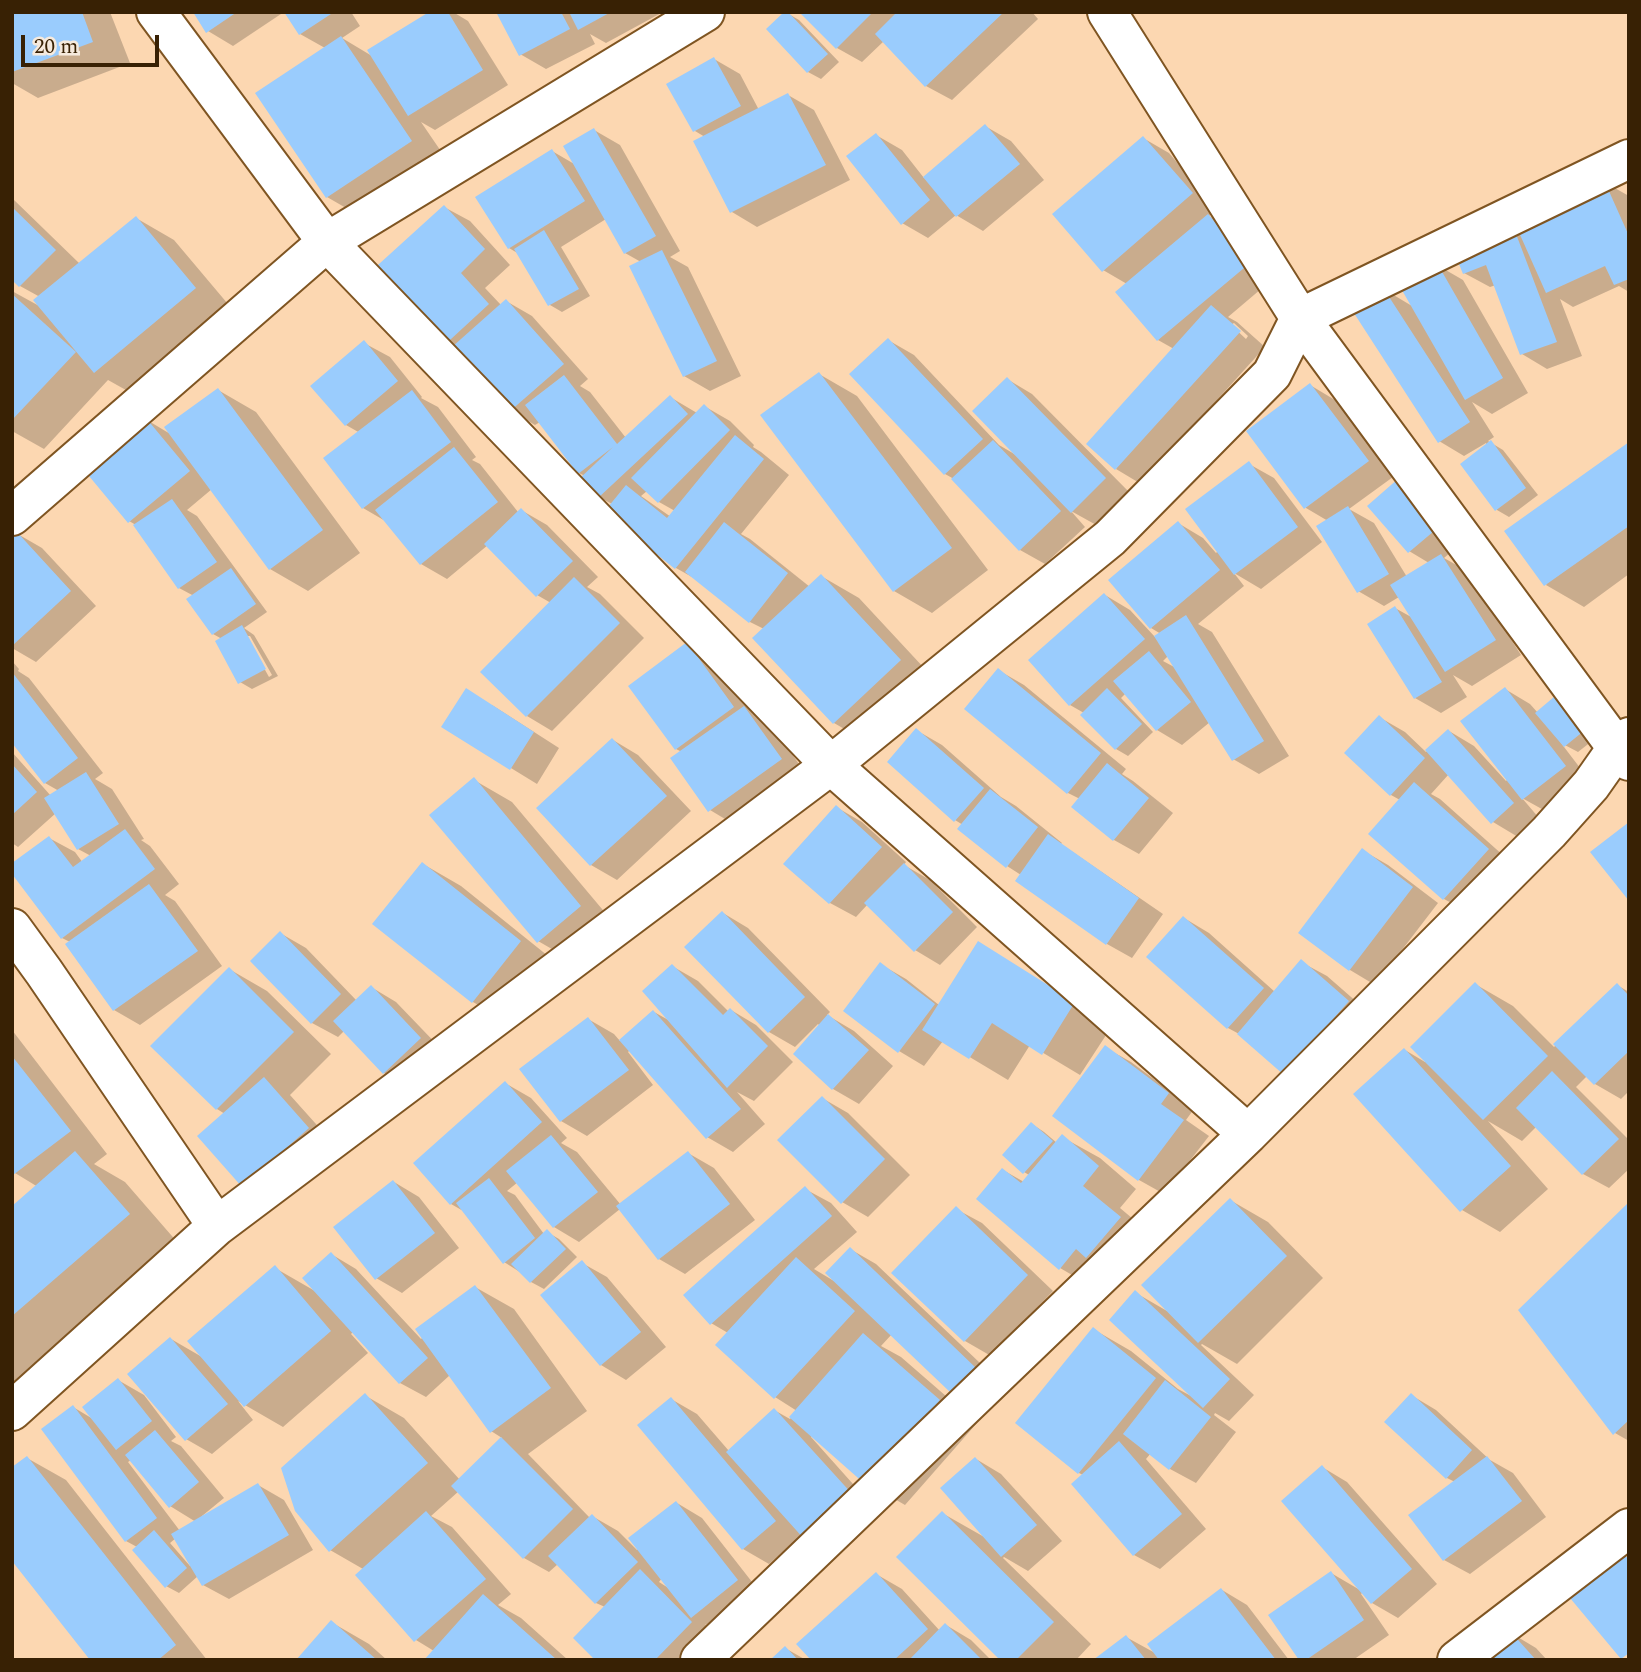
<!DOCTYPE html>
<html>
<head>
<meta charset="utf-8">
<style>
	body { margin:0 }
	#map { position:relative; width:1641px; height:1672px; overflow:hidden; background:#fcd7b1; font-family:Spectral,serif }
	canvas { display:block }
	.frame { position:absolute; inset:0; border:14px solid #382104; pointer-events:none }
	.scale { position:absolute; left:21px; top:35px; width:138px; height:32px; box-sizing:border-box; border:4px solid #382104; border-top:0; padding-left:9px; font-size:21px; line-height:24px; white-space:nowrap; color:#382104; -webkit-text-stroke:5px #f6eadd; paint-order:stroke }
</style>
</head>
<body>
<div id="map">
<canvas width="1641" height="1672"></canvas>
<div class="frame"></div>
<div class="scale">20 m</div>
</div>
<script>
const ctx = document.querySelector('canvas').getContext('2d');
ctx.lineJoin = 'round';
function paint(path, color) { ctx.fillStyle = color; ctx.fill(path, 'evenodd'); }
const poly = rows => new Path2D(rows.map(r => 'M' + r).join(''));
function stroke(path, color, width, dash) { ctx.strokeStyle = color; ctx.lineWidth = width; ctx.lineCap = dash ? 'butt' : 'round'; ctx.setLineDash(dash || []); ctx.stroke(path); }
paint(poly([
	[12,12,110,12,130,63,38,98,12,83],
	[195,12,284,12,233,46,208,31],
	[286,12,351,12,360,26,342,38,372,56,433,12,453,12,468,21,508,85,435,130,421,122,449,163,365,219,327,197,325,48,300,34],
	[498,12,663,12,606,43,590,34,595,44,546,69,520,54],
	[801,12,1032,12,1038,19,952,100,926,86,884,41,862,62,837,48],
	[787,13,799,20,839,62,821,79,808,72],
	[714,59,740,74,759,110,788,95,814,110,850,180,757,227,732,212,696,142,705,137,695,131],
	[985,126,1011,141,1044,180,983,231,956,215,928,238,902,223,876,135,902,150,924,178],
	[594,130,620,145,680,251,670,257,688,267,741,376,710,391,684,376,641,262,625,253,606,219,561,247,590,296,562,312,550,305,519,254,509,248,552,151,576,165],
	[1143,138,1169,153,1217,209,1209,216,1234,231,1274,278,1228,317,1237,322,1265,347,1141,484,1116,469,1174,349,1158,340,1127,284,1103,270],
	[1234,323,1248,336,1246,339,1231,325],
	[1604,182,1629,196,1629,292,1619,286,1573,307,1560,299,1582,356,1547,369,1522,354,1496,285,1490,287,1464,273,1456,250],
	[12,198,80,264,136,218,174,240,233,310,133,394,108,380,44,449,12,431,12,291,41,307,40,297,20,286,12,277],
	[444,207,470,221,510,265,485,288,501,305,506,301,532,316,588,379,580,386,590,392,626,438,670,397,697,413,704,406,730,421,754,445,753,447,761,452,789,475,741,534,750,539,810,587,821,576,859,598,938,683,872,745,834,723,764,629,750,622,699,581,676,568,607,511,612,504,599,497,585,476,579,473,540,422,535,425,510,410,439,349],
	[647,491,659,502,675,511,671,517,641,496],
	[1437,265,1463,280,1528,393,1492,414,1472,402,1494,437,1488,441,1503,450,1538,495,1509,517,1497,510,1486,443,1464,456,1439,441,1382,288,1412,306],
	[888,340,914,355,999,445,1016,455,1007,379,1032,394,1130,493,1098,526,1071,511,1085,527,1045,564,1020,550,954,479,945,474,852,374],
	[364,343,390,357,422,397,421,398,438,407,476,457,472,460,480,464,518,512,521,510,547,525,598,577,587,587,600,594,644,638,552,731,527,716,551,603,537,595,488,545,447,579,421,564,387,522,363,508,360,433,346,425,313,386],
	[819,374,857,396,988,570,932,613,894,591],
	[1310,385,1335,400,1393,477,1349,509,1374,523,1407,577,1429,563,1409,551,1369,506,1464,541,1444,558,1467,571,1521,655,1472,686,1453,675,1467,697,1441,713,1415,698,1395,608,1413,618,1399,597,1384,606,1358,591,1328,521,1306,508],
	[218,390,256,412,360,553,308,591,270,569,212,489,187,510,197,516,267,612,244,628,254,635,278,676,252,689,240,682,222,639,213,634,194,596,179,588,136,525,129,521,147,420,172,435],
	[246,636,250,636,272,675,269,677],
	[1629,444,1629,574,1584,607,1546,585],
	[1249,464,1274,478,1322,542,1261,589,1234,573,1244,586,1198,624,1212,632,1289,756,1259,774,1233,759,1210,722,1182,745,1157,730,1126,693,1121,698,1153,732,1128,756,1116,749,1084,713,1070,705,1105,595,1130,610,1155,637,1161,634,1151,628,1178,523,1203,538,1216,553,1218,551],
	[1168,656,1176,668,1163,661],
	[16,533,42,548,96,606,36,662,12,648,12,536],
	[687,644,713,659,752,712,770,723,806,774,735,825,710,810,682,752,676,749],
	[12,661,19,669,18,671,29,678,103,773,95,779,112,789,144,839,141,840,150,846,179,884,165,895,175,901,222,966,140,1025,114,1010,70,942,62,938,49,838,75,852,83,863,91,856,78,849,56,813,18,847,12,843,12,752,51,796,59,791,45,783,12,740],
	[998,670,1024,685,1126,769,1122,774,1133,781,1173,813,1139,854,1114,840,1080,799,1068,793],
	[1505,689,1530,704,1538,713,1601,734,1578,752,1561,743,1590,781,1549,813,1522,798,1539,818,1518,837,1493,822,1449,774,1431,794,1440,799,1514,865,1470,913,1444,899,1371,834,1400,800,1391,795,1379,717,1405,732,1426,752,1449,731,1474,746,1506,781,1508,779],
	[492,705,559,748,537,784,444,727],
	[916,730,942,745,1001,797,1016,806,1062,843,1061,844,1163,914,1132,958,1107,944,1021,875,1007,866,963,825,955,820],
	[613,740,638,755,691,811,617,880,591,865,538,809],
	[474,780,512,802,618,928,576,963,538,941],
	[836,807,862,822,906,862,904,865,930,880,977,927,940,965,915,950,868,904,856,917,830,903],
	[1362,850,1388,865,1438,903,1375,985,1350,970,1300,932],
	[423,864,461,886,558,964,511,1024,473,1002],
	[723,913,748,928,830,1012,827,1015,854,1031,893,1066,859,1104,833,1089,820,1026,818,1024,795,1047,769,1032],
	[1184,918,1209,933,1275,992,1301,962,1327,976,1374,1017,1311,1088,1241,1035,1228,1028,1149,956],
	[280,933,306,948,357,1001,371,987,396,1002,446,1054,410,1088,384,1073,344,1031,338,1037,312,1023],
	[978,943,1112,1026,1080,1075,1030,1045,1008,1080,943,1041,924,1066,899,1051,880,964,906,979,939,1005],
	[672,966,698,981,729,1012,731,1010,756,1025,793,1062,754,1101,737,1092,765,1124,733,1152,707,1137,630,1050,628,1052,653,1085,587,1136,561,1121,588,1019,614,1034,620,1041,654,1012,672,1022],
	[229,969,267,991,331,1054,290,1095,333,1143,269,1200,225,1114,217,1109],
	[1475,984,1513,1006,1554,1047,1617,985,1629,992,1629,1091,1621,1099,1595,1084,1587,1076,1576,1087,1629,1140,1629,1169,1609,1188,1583,1174,1537,1126,1522,1141,1488,1121,1548,1189,1500,1232,1462,1210,1405,1050,1425,1062],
	[12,1030,107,1154,94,1164,125,1182,178,1243,12,1387,12,1209,38,1187,15,1173,12,1170],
	[1106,1048,1131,1062,1194,1109,1186,1120,1209,1136,1164,1194,1139,1180],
	[505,1083,531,1098,567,1138,561,1143,577,1152,621,1205,688,1153,714,1168,755,1220,685,1274,659,1259,620,1209,579,1242,554,1227,518,1182,507,1191,515,1195,544,1234,547,1232,559,1239,577,1257,544,1289,531,1282,523,1274,504,1262,465,1212,451,1204],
	[822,1098,848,1113,910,1175,868,1217,842,1202],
	[1032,1124,1044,1132,1057,1143,1062,1137,1100,1158,1136,1189,1120,1208,1158,1240,1098,1290,1060,1268,978,1198,1003,1170,1024,1182,1029,1175,1024,1172],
	[394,1182,419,1197,459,1248,402,1293,376,1278],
	[805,1189,831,1203,857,1232,814,1269,834,1281,850,1249,876,1264,1001,1383,978,1407,892,1334,881,1346,901,1357,977,1423,905,1505,867,1483,812,1435,811,1437,878,1512,803,1534,769,1564,743,1549,671,1399,697,1414,729,1451,774,1410,790,1419,797,1411,775,1397,728,1333,711,1323],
	[1230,1200,1268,1222,1323,1278,1237,1364,1202,1344,1201,1345,1254,1395,1229,1421,1215,1413,1214,1415,1236,1432,1196,1483,1170,1469,1151,1453,1146,1459,1206,1529,1160,1569,1134,1555,1083,1475,1079,1473,1093,1329,1131,1351,1178,1389,1191,1396,1192,1395,1136,1293,1167,1311],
	[1629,1204,1629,1441,1615,1433],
	[956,1209,982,1223,1053,1291,991,1356,965,1341,894,1273],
	[331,1254,356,1269,421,1339,475,1287,514,1309,587,1411,528,1454,590,1518,592,1516,618,1531,637,1550,677,1503,702,1518,763,1596,718,1631,705,1624,717,1638,695,1660,598,1660,605,1607,596,1603,558,1564,549,1572,524,1558,459,1491,431,1516,452,1527,511,1594,498,1605,521,1618,568,1660,427,1660,434,1651,416,1640,363,1569,330,1550,366,1396,404,1418,460,1480,502,1438,491,1431,450,1375,426,1397,400,1383,353,1332,351,1334,368,1353,283,1427,238,1401,253,1420,212,1454,186,1439,171,1339,202,1357,275,1268,315,1291],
	[662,1578,670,1589,659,1582],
	[582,1263,607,1277,666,1347,626,1380,601,1365],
	[118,1380,144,1395,176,1437,171,1441,181,1446,224,1498,202,1516,203,1518,258,1485,284,1500,313,1550,229,1599,203,1585,198,1576,179,1593,166,1586,137,1547,126,1541,43,1430,73,1407,93,1419],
	[131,1460,170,1506,196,1522,180,1531,128,1462],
	[176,1538,191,1565,190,1566,170,1543],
	[1411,1395,1436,1410,1490,1460,1513,1473,1546,1517,1470,1574,1444,1560,1455,1482,1447,1478],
	[27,1458,66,1480,207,1660,92,1660],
	[976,1459,1001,1474,1062,1541,1028,1571,1004,1557,1003,1558,1091,1644,1076,1660,1002,1660,942,1513,986,1538],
	[1322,1467,1347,1482,1437,1584,1398,1618,1372,1603,1363,1592,1361,1594,1389,1635,1353,1660,1301,1660,1331,1573,1360,1590],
	[876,1574,902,1589,940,1631,946,1625,971,1640,991,1660,813,1660],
	[1222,1590,1247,1605,1289,1660,1096,1660,1126,1637,1157,1654],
	[331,1622,369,1644,387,1660,299,1660],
	[1511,1633,1536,1648,1547,1660,1480,1660],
	[785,1648,806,1660,773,1660]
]), '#0003');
paint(poly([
	[12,12,82,12,93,42,12,72],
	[193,12,237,12,206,33],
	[284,12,334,12,299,35],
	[429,12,448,12,483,70,408,116,367,50],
	[496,12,561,12,570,29,519,56],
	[569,12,611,12,578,30],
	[784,12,788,12,828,54,807,73,766,29],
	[799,12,873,12,836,49],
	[897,12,1004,12,925,87,875,34],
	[341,36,412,141,326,198,255,93],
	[714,57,741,106,693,132,666,84],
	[788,93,826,165,730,213,693,141],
	[985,124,1020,164,956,217,923,177],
	[594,128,656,236,624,254,563,146],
	[876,133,930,200,901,225,846,156],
	[1143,136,1193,193,1102,272,1052,214],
	[552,149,585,201,508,249,475,197],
	[1604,180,1629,236,1629,279,1614,285,1605,266,1546,293,1513,219],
	[444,205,485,249,461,273,489,304,438,351,368,274],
	[12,207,56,250,19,287,12,280],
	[1208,214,1250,263,1157,341,1115,292],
	[136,216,196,288,94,373,33,300],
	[1513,226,1557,342,1520,355,1486,265,1463,274,1453,249],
	[544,230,579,289,548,306,514,249],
	[662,250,717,361,683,377,629,266],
	[1437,263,1503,378,1465,400,1399,285],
	[1382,286,1470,422,1438,443,1350,307],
	[12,294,76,352,12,420],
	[506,299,564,364,509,412,452,347],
	[1211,305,1241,331,1115,470,1086,444],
	[888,338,983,439,944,475,849,374],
	[364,340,398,381,345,426,310,386],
	[819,372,952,548,893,592,760,415],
	[564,375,617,444,670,395,688,414,598,498,579,479,613,447,578,474,525,405],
	[1007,377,1106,478,1071,513,972,411],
	[1310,383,1369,461,1304,509,1246,431],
	[218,388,323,530,269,570,164,427],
	[412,390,451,442,362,509,323,458],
	[704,404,730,430,658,503,631,478],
	[146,418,190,471,128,523,84,470],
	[735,435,764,459,675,569,604,512,626,485,667,518],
	[993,440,1061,511,1019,551,951,479],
	[1491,440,1526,488,1495,511,1460,464],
	[1629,442,1629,526,1544,586,1504,531],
	[454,447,498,502,420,565,375,510],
	[1249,461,1298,527,1234,575,1185,509],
	[1399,478,1440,526,1408,553,1367,506],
	[172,499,217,562,178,589,133,525],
	[1348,506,1389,574,1357,593,1316,526],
	[521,508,573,561,536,597,484,544],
	[1178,521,1220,570,1150,629,1108,580],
	[724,522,788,573,749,623,685,572],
	[16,531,71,591,12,646,12,534],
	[1441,554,1496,640,1445,672,1390,585],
	[231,568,256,604,212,635,186,599],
	[821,574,901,660,833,724,752,638],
	[574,577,620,623,526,717,480,672],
	[1104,593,1145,639,1069,706,1028,660],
	[1395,606,1442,682,1414,699,1367,624],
	[1186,615,1264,741,1232,761,1154,636],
	[242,625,266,669,238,684,215,641],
	[687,642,734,707,675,750,628,686],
	[1149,651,1191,702,1156,731,1113,681],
	[998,668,1101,753,1067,794,964,709],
	[12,672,78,758,44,784,12,743],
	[1505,687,1566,766,1522,800,1460,721],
	[466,688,534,732,510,770,441,727],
	[1107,688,1142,724,1115,750,1080,715],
	[1561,691,1590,726,1564,747,1535,713],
	[744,706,782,759,708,812,670,758],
	[1379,715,1425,758,1390,796,1344,753],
	[916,728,984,788,954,822,887,762],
	[1448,729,1514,803,1491,824,1425,750],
	[612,738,667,796,590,866,536,808],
	[1107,763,1149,798,1113,841,1071,807],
	[12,764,37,792,12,815],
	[86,772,119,824,77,850,44,798],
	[474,777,581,906,537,943,429,815],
	[1414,782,1489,849,1443,900,1368,834],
	[990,789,1038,827,1006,868,957,829],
	[836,805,882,847,829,904,783,864],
	[1629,822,1629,901,1590,852],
	[125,829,155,869,61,939,12,874,12,863,49,836,73,867],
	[1048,834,1139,898,1106,945,1015,881],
	[1362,848,1413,887,1349,971,1298,933],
	[422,862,521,941,472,1003,372,924],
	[904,863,953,912,914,952,864,903],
	[149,884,198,951,113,1011,65,944],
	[722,911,805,997,768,1033,684,947],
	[1183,916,1264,988,1227,1029,1146,957],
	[280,931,341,994,311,1024,250,961],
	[978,941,1075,1002,1042,1055,992,1023,969,1059,922,1030],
	[1301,959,1349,1001,1284,1075,1237,1034],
	[880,962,935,1004,898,1053,843,1011],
	[672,964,723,1015,730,1008,768,1046,727,1088,642,991],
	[229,967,294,1032,216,1110,150,1046],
	[1475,982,1548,1056,1483,1120,1410,1047],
	[1617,983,1629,996,1629,1051,1594,1085,1553,1044],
	[371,985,421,1038,383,1074,333,1021],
	[653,1010,741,1109,706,1139,619,1040],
	[828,1014,869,1050,832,1090,793,1054],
	[588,1017,629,1070,560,1122,519,1069],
	[1105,1045,1169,1093,1161,1104,1184,1120,1138,1181,1052,1116],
	[1404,1048,1511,1166,1460,1212,1353,1094],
	[12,1056,71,1131,13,1175,12,1173],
	[1552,1071,1619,1139,1582,1175,1516,1108],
	[264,1077,309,1128,242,1187,197,1136],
	[505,1081,542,1122,450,1205,413,1163],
	[822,1096,885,1159,841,1204,777,1140],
	[1031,1122,1053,1141,1023,1174,1002,1155],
	[1062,1134,1099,1166,1083,1186,1121,1217,1086,1258,1076,1249,1059,1270,976,1199,1002,1168,1021,1183],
	[551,1135,598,1192,553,1228,506,1171],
	[75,1151,130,1214,12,1316,12,1206],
	[688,1151,730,1204,658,1260,616,1206],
	[489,1178,535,1238,503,1264,456,1203],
	[393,1180,435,1233,375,1280,333,1227],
	[805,1186,832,1216,710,1325,683,1295],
	[1230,1198,1287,1256,1198,1343,1141,1285],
	[1629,1202,1629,1420,1613,1435,1518,1310],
	[956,1206,1028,1275,964,1342,891,1273],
	[547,1229,566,1249,530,1283,511,1264],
	[850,1247,976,1368,951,1393,825,1273],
	[331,1252,428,1358,399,1384,302,1278],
	[796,1257,855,1311,774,1399,715,1345],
	[582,1260,641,1332,600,1366,540,1295],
	[275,1265,331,1331,244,1407,187,1341],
	[475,1285,551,1388,490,1433,415,1329],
	[1135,1290,1230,1379,1203,1408,1109,1320],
	[1093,1327,1156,1378,1078,1474,1015,1423],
	[863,1333,940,1400,866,1485,789,1417],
	[170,1337,228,1404,185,1441,127,1374],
	[118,1378,152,1421,116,1450,82,1407],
	[1165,1380,1211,1417,1169,1470,1123,1434],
	[365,1393,428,1463,329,1552,295,1511,281,1468],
	[1411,1393,1472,1450,1446,1479,1384,1422],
	[671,1397,776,1521,742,1550,637,1425],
	[73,1405,157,1518,125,1542,41,1429],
	[774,1408,854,1496,805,1540,726,1452],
	[155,1430,199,1482,169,1508,125,1455],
	[501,1437,573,1509,523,1559,451,1486],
	[1119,1441,1182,1514,1133,1556,1071,1484],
	[27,1456,176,1645,158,1660,90,1660,12,1561,12,1467],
	[1487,1456,1522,1501,1443,1561,1408,1515],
	[975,1457,1037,1525,1001,1557,940,1488],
	[1322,1465,1412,1569,1371,1604,1281,1501],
	[258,1483,289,1535,202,1586,171,1534],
	[676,1501,738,1580,691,1618,628,1538],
	[426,1511,486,1579,414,1642,355,1575],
	[942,1511,1054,1622,1016,1660,1000,1660,896,1557],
	[592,1514,638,1562,595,1604,548,1556],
	[154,1530,187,1568,165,1588,132,1550],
	[1623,1553,1629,1560,1629,1653,1621,1659,1570,1598],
	[640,1569,692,1622,655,1660,595,1660,573,1638],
	[1331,1571,1364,1620,1306,1660,1299,1660,1268,1615],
	[876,1572,928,1629,894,1660,811,1660,796,1644],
	[1221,1588,1276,1660,1159,1660,1147,1644],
	[483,1594,557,1660,424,1660],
	[331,1620,377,1660,296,1660],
	[945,1623,982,1660,909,1660],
	[1510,1631,1536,1660,1477,1660],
	[1126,1635,1146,1660,1093,1660],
	[785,1646,798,1660,770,1660]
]), '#9accfd');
const street = poly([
	[156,12,327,242,831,765,1248,1134],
	[1107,12,1300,318,1617,748,1629,761],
	[12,516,327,242,705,12],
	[12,928,44,972,217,1226],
	[12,1411,217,1226,831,765,1110,538,1272,374,1300,318,1629,159],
	[700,1660,1248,1134,1549,832,1591,785,1617,748,1629,737],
	[1457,1660,1629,1528]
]);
stroke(street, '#7f5522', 42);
stroke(street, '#fff', 38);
</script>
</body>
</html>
